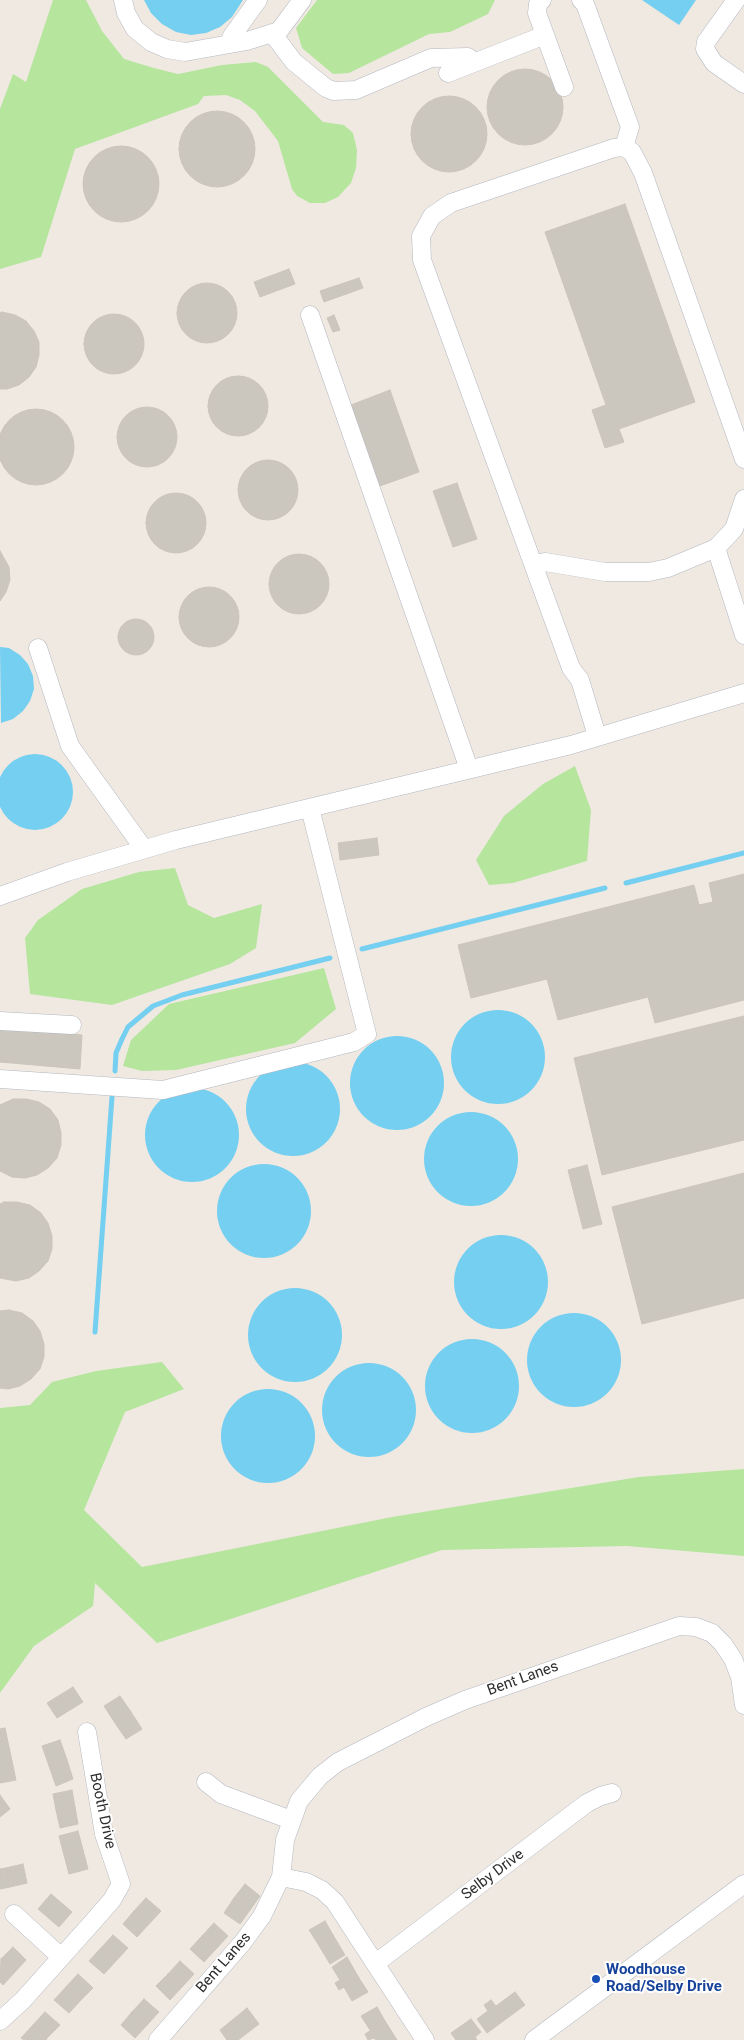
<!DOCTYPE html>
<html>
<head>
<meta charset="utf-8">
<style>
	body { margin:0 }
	canvas { display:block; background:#efe9e1 }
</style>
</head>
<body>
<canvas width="744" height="2040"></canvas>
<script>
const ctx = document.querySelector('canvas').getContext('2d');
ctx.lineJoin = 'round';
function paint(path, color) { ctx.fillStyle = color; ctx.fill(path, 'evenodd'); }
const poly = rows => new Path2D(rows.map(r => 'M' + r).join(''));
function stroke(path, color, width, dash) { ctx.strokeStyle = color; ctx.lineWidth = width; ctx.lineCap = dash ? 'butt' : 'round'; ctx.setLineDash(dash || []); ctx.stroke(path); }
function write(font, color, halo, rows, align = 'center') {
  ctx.font = font + ' Roboto,sans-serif'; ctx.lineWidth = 4; ctx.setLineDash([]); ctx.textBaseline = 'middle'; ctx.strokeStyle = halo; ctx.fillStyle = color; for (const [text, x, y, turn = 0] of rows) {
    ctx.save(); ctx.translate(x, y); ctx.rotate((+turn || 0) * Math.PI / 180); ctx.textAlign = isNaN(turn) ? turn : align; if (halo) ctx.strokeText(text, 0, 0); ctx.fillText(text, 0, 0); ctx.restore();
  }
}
paint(poly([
	[53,0,86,0,102,31,124,59,154,68,178,74,222,65,256,62,268,67,323,122,344,125,353,133,357,150,356,168,351,183,338,197,325,203,310,203,297,196,292,189,278,141,255,111,240,100,226,95,204,96,198,104,75,149,41,257,0,269,0,109,13,74,26,82],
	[317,0,495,0,488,14,450,32,429,34,349,73,333,74,302,48,296,28],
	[575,766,591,810,587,861,513,883,489,885,476,860,504,816,543,784],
	[175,868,188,905,214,918,262,904,256,948,230,964,112,1005,30,994,25,938,38,920,82,889,139,872],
	[324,968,336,1009,295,1043,176,1070,142,1071,123,1066,131,1040,169,1004],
	[162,1362,184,1389,125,1412,84,1510,142,1567,392,1517,639,1477,744,1469,744,1556,627,1546,442,1550,157,1643,95,1583,93,1606,34,1646,0,1693,0,1408,30,1405,52,1382,96,1371]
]), '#b6e59e');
paint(poly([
	[144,0,243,0,232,17,220,27,206,33,191,35,176,32,162,24,151,13],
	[642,0,696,0,679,25],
	[0,647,9,648,20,655,28,664,33,676,34,689,30,701,23,711,13,719,1,723],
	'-3 792a38 38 0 1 1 76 0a38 38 0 1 1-76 0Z',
	'451 1057a47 47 0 1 1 94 0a47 47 0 1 1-94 0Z',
	'350 1083a47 47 0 1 1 94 0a47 47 0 1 1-94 0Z',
	'246 1109a47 47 0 1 1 94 0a47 47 0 1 1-94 0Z',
	'145 1135a47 47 0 1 1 94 0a47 47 0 1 1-94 0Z',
	'424 1159a47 47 0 1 1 94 0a47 47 0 1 1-94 0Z',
	'217 1211a47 47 0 1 1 94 0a47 47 0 1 1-94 0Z',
	'454 1282a47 47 0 1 1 94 0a47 47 0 1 1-94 0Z',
	'248 1335a47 47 0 1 1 94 0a47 47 0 1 1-94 0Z',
	'527 1360a47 47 0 1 1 94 0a47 47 0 1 1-94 0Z',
	'425 1386a47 47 0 1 1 94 0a47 47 0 1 1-94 0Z',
	'322 1410a47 47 0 1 1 94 0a47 47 0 1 1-94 0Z',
	'221 1436a47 47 0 1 1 94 0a47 47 0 1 1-94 0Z'
]), '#75cff0');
stroke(poly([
	[626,883,744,853],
	[362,949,605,888],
	[115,1071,116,1053,122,1039,128,1027,153,1006,182,995,330,958],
	[95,1332,112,1097]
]), '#75cff0', 5);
const building = poly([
	'487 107a38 38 0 1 1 76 0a38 38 0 1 1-76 0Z',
	'411 134a38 38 0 1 1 76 0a38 38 0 1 1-76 0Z',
	'179 149a38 38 0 1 1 76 0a38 38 0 1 1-76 0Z',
	'83 184a38 38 0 1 1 76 0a38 38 0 1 1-76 0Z',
	[625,204,695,402,619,429,624,442,605,448,592,410,606,405,545,232,625,204],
	[289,269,295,284,260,297,254,282,289,269],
	[359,278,363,288,324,302,320,291,359,278],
	'177 313a30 30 0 1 1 60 0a30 30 0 1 1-60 0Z',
	[2,312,15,315,26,321,34,331,39,342,39,355,36,367,29,377,19,385,7,389,0,389,0,313,2,312],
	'84 344a30 30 0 1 1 60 0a30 30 0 1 1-60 0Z',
	[334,315,340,330,333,332,327,318,334,315],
	'208 406a30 30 0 1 1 60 0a30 30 0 1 1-60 0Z',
	[390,390,419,472,380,486,351,405,390,390],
	'117 437a30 30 0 1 1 60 0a30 30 0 1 1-60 0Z',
	'-2 447a38 38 0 1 1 76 0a38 38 0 1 1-76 0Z',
	'238 490a30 30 0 1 1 60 0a30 30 0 1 1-60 0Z',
	[457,483,477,539,453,547,433,491,457,483],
	'146 523a30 30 0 1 1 60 0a30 30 0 1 1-60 0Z',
	[0,551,9,567,10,580,6,592,0,601,0,551],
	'269 584a30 30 0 1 1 60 0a30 30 0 1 1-60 0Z',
	'179 617a30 30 0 1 1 60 0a30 30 0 1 1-60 0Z',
	'118 637a18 18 0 1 1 36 0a18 18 0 1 1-36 0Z',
	[377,838,379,855,340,860,338,843,377,838],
	[744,874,744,1000,655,1023,648,997,558,1020,547,979,471,998,458,945,694,885,699,905,713,902,709,883,744,874],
	[744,1016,744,1140,602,1175,574,1058,744,1016],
	[0,1028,82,1035,80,1069,0,1062,0,1028],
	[13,1099,26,1099,39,1102,50,1109,58,1120,61,1133,61,1145,57,1158,48,1168,37,1175,25,1178,12,1177,0,1171,0,1105,13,1099],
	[587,1165,602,1224,583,1229,568,1170,587,1165],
	[744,1173,744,1298,642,1324,612,1207,744,1173],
	[4,1202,17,1202,30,1205,41,1213,48,1223,52,1236,52,1249,48,1261,39,1271,29,1278,16,1281,0,1278,0,1204,4,1202],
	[9,1310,22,1313,33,1321,40,1331,44,1344,44,1357,40,1369,31,1379,20,1386,8,1389,0,1388,0,1311,9,1310],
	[73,1687,83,1702,70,1710,60,1695,73,1687],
	[60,1695,70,1710,57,1718,47,1703,60,1695],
	[120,1696,131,1712,115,1723,104,1706,120,1696],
	[131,1712,142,1729,126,1739,115,1723,131,1712],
	[5,1728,16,1780,0,1783,0,1729,5,1728],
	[60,1740,67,1760,49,1766,42,1746,60,1740],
	[67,1760,73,1779,56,1786,49,1766,67,1760],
	[72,1790,75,1807,56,1810,53,1794,72,1790],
	[0,1795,10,1809,0,1817,0,1795],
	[75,1807,78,1824,60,1828,56,1810,75,1807],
	[78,1831,83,1850,64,1855,59,1836,78,1831],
	[83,1850,88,1869,69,1874,64,1855,83,1850],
	[23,1864,27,1883,10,1887,6,1868,23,1864],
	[6,1868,10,1887,0,1889,0,1869,6,1868],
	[245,1884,260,1896,250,1910,234,1898,245,1884],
	[51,1894,72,1912,59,1927,38,1909,51,1894],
	[146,1898,161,1911,149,1924,134,1911,146,1898],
	[234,1898,250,1910,240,1924,224,1913,234,1898],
	[134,1911,149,1924,137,1937,123,1924,134,1911],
	[325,1921,333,1935,318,1944,309,1930,325,1921],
	[214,1923,228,1936,216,1949,202,1936,214,1923],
	[113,1935,128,1948,116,1961,101,1948,113,1935],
	[333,1935,345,1955,330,1964,318,1944,333,1935],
	[202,1936,216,1949,204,1962,190,1949,202,1936],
	[13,1947,26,1960,15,1972,1,1959,13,1947],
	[101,1948,116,1961,104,1974,89,1961,101,1948],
	[347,1957,359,1978,339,1990,335,1983,340,1980,332,1967,347,1957],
	[1,1959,15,1972,3,1985,0,1982,1,1959],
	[180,1961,194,1974,182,1987,168,1974,180,1961],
	[78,1974,93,1988,81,2000,66,1987,78,1974],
	[168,1974,182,1987,170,2000,156,1986,168,1974],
	[359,1978,368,1992,352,2001,344,1987,359,1978],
	[66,1987,81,2000,69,2013,54,2000,66,1987],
	[515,1992,525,2005,506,2019,496,2006,515,1992],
	[144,1999,159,2012,147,2025,132,2012,144,1999],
	[491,2000,506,2019,487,2033,477,2019,488,2011,484,2005,491,2000],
	[377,2007,385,2021,370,2030,361,2016,377,2007],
	[247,2008,259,2024,238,2040,227,2040,220,2030,247,2008],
	[45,2012,60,2025,47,2038,33,2025,45,2012],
	[132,2012,147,2025,135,2038,121,2025,132,2012],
	[471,2019,481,2032,475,2037,477,2040,456,2040,451,2033,471,2019],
	[385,2021,397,2040,376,2040,374,2038,368,2040,365,2034,385,2021],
	[33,2025,47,2038,46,2040,24,2040,21,2038,33,2025]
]);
paint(building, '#cbc7bf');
stroke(building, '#cbc5ba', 1);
const minor = poly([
	[123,0,126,13,135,29,151,42,167,49,185,52,247,41,279,31,302,0],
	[542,0,538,4,537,13,564,87],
	[581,0,585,4,630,127,624,147],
	[736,0,706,42,705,49,714,63,744,84],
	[272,33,294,62,326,88,334,91,356,90,431,58,468,57,475,62],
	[229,44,232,36,258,0],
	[448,73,545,35],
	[310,315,469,769],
	[744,499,734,529,716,548,744,635],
	[534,565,545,562,605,572,649,572,668,568,716,548],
	[38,648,70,746,144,849],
	[597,736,580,680,571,668,422,260,421,236,432,216,451,203,614,148,624,147,632,152,643,173,744,459],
	[0,896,67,872,176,840,571,745,744,693],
	[0,1021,72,1025],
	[0,1079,163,1090,354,1042,367,1034,310,808],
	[206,1782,221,1794,291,1820],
	[281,1877,306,1882,322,1890,335,1902,425,2040],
	[14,1914,61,1957],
	[376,1963,587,1803,601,1796,612,1793],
	[0,2021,23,2000,91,1924,112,1900,121,1884,104,1834,87,1732],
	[158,2040,243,1942,262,1916,281,1877,285,1840,299,1801,320,1776,338,1762,426,1717,465,1700,679,1626,696,1627,712,1633,723,1644,733,1659,740,1677,744,1705],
	[534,2040,744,1884]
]);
stroke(minor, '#b4b7c1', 19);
stroke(minor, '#fff', 18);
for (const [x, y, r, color] of [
	[596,1979,5,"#1a4fb4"]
]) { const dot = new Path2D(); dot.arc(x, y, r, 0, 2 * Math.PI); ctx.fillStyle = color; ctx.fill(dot); stroke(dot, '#fff', 2); }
write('15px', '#2e2e2e', '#fff', [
	["Bent Lanes",523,1679,-20],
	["Booth Drive",102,1811,78],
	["Selby Drive",493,1875,-37],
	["Bent Lanes",224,1963,-49]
]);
write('bold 15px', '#164399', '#fff', [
	["Woodhouse",606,1970],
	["Road/Selby Drive",606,1987]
], 'left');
</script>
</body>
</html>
